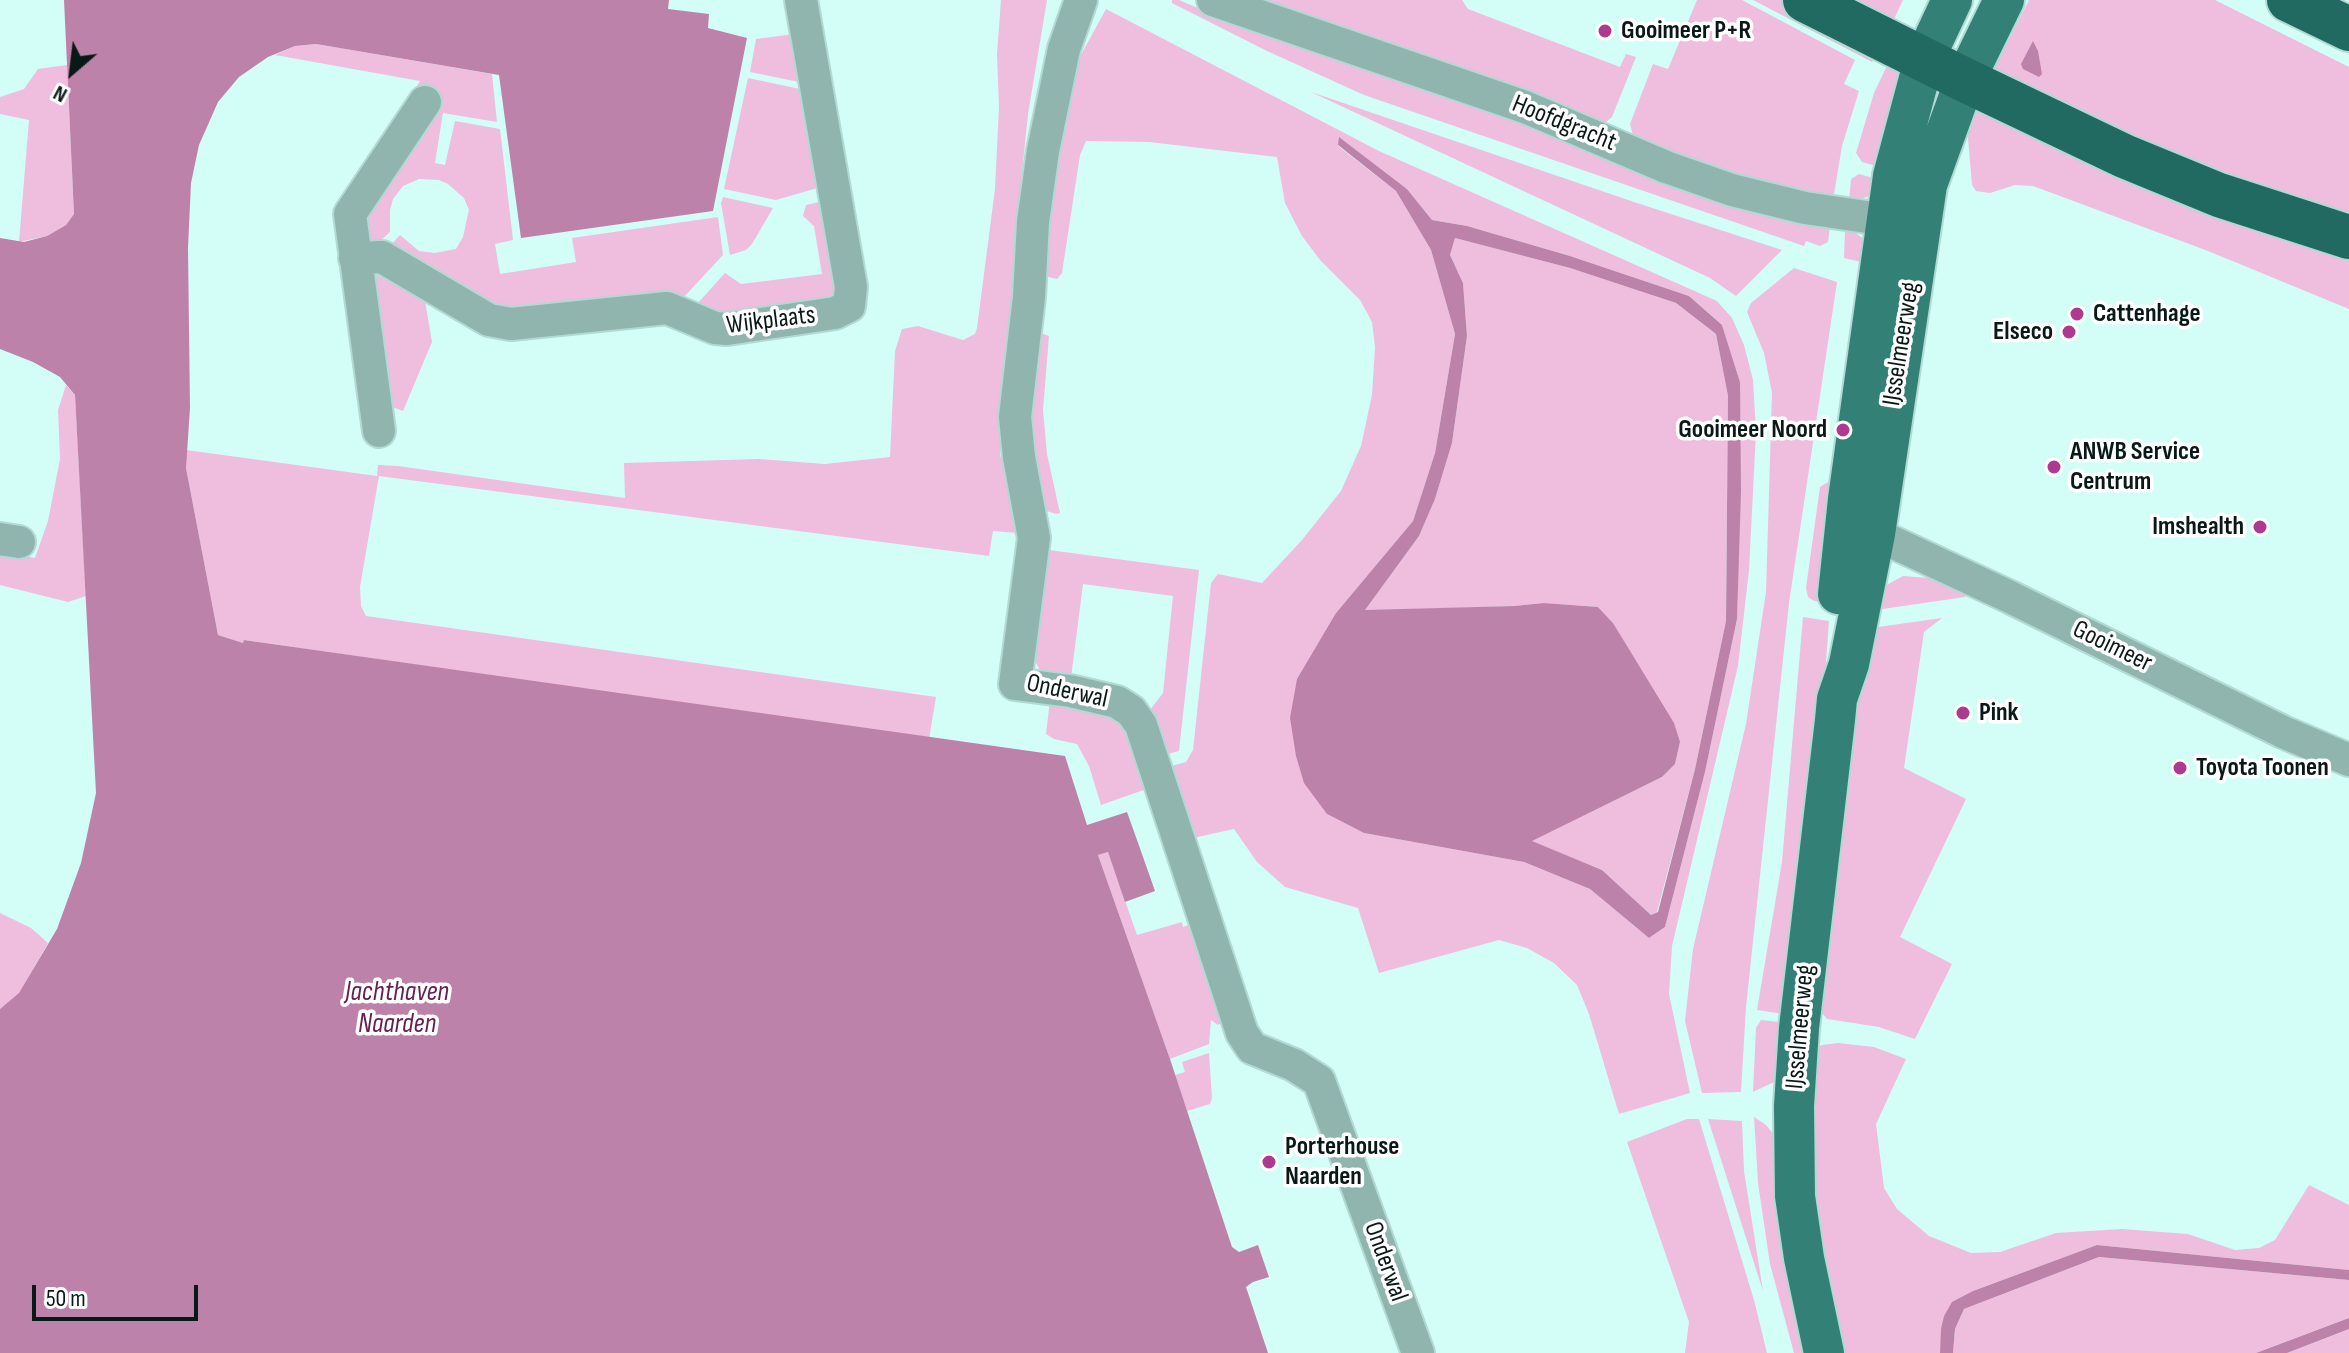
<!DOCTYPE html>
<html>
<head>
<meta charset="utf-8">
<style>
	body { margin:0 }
	#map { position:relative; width:2349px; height:1353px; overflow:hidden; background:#d2fef7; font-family:"Sofia Sans Condensed",sans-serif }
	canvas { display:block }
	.north { position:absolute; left:32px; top:32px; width:80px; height:80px; -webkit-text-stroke:6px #fff; paint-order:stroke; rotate:208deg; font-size:22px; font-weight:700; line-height:32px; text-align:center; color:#091917 }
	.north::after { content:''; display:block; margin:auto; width:28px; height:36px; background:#091917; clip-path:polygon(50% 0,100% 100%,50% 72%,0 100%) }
	.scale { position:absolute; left:32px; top:1285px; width:166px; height:36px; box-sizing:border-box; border:4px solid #091917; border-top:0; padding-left:10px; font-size:24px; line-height:28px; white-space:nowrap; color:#091917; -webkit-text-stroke:6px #fff; paint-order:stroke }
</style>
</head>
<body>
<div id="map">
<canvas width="2349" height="1353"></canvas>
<div class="north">N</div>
<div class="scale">50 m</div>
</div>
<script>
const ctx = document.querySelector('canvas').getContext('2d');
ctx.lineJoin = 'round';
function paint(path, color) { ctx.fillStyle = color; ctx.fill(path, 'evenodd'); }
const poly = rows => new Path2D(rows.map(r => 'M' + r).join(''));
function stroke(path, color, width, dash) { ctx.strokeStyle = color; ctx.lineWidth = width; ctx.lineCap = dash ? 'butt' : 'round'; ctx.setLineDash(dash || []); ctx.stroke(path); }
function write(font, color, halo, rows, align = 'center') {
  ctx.font = font + ' "Sofia Sans Condensed",sans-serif'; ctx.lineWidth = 7; ctx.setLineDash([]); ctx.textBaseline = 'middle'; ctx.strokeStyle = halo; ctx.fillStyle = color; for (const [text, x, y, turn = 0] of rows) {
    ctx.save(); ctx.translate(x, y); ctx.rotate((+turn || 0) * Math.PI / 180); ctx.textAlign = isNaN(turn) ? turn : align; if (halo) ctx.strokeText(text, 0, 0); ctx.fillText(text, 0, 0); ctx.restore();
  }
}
paint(poly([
	[1001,0,1047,0,1028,114,1018,211,1017,271,1001,412,1000,456,1015,485,1021,520,1017,533,993,531,989,556,379,476,360,587,361,606,366,616,936,697,929,739,245,640,243,643,218,635,186,468,186,450,377,476,378,465,398,466,625,498,624,463,759,459,825,464,890,457,895,351,902,329,918,326,963,340,975,334,977,328,995,189,999,107,997,54],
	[1172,0,1179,0,1212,14,1830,227,1828,242,1820,246,1806,241,1804,246,1364,95,1267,51,1172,3],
	[1250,0,1462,0,1468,9,1620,67,1626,54,1636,57,1612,117,1604,124],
	[1697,0,1742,0,1855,60,1844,84,1859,91,1842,146,1833,200,1748,181,1634,139,1630,124,1653,64,1668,69],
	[1753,0,1782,0,1828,20,1879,47,1872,62],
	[1821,0,1903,0,1887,34],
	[2029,0,2215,0,2349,67,2349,228,1988,81],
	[1106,9,1379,151,1717,301,1732,318,1744,345,1753,380,1756,432,1749,570,1738,666,1672,946,1669,994,1690,1093,1619,1114,1589,1014,1577,985,1554,963,1527,948,1499,940,1379,973,1358,908,1285,887,1257,862,1234,829,1193,838,1168,767,1186,762,1193,750,1211,583,1218,574,1262,583,1302,540,1341,491,1361,446,1372,395,1375,347,1372,322,1360,300,1320,260,1302,236,1285,203,1277,157,1149,142,1086,141,1080,155,1062,273,1057,279,1044,276,1045,246,1071,73],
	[1340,138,1407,189,1432,220,1467,226,1570,256,1689,296,1722,325,1740,382,1737,619,1705,772,1665,927,1649,938,1590,889,1524,862,1364,833,1327,814,1336,613,1413,521,1435,453,1455,334,1431,250,1396,191,1338,146],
	[794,34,804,83,750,72,756,39],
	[316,44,492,74,497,122,443,113,435,163,445,165,455,121,500,129,513,240,495,244,500,274,576,262,572,238,718,217,723,255,683,298,512,318,386,250,400,235,419,251,435,253,456,249,463,237,469,210,464,198,448,184,439,180,419,179,403,186,393,199,390,210,390,232,377,244,369,240,360,222,435,100,416,88,420,81,275,55,295,46],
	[1892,55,1905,79,1887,169,1862,162,1856,153,1874,93],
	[67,65,74,214,66,225,47,236,19,242,29,120,0,114,0,97,24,89,38,69],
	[748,78,805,90,819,186,814,189,776,200,724,189],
	[1311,92,1637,203,1782,250,1736,296,1710,278],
	[1974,108,2349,252,2349,309,2208,251,2033,186,2015,185,1990,193,1976,191,1972,185,1968,138,1971,113],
	[1859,174,1884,181,1867,197,1849,202,1851,179],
	[723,197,773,208,752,244,746,250,730,255,721,203],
	[819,202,823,203,838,298,725,319,697,304,725,273,741,284,822,274,814,226,803,216,806,205],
	[1845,230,1853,231,1866,241,1874,265,1844,258],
	[1455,238,1570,268,1676,303,1716,334,1728,396,1726,621,1695,769,1657,912,1651,915,1602,870,1531,841,1662,777,1675,764,1680,742,1613,623,1598,607,1544,603,1514,606,1364,611,1419,536,1435,499,1452,443,1467,336,1463,283,1450,255],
	[1794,268,1837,282,1789,603,1746,1007,1741,1092,1702,1093,1685,1021,1693,949,1746,724,1766,592,1772,393,1764,353,1747,312,1751,303],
	[377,275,425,301,432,342,403,411,387,405,373,279],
	[1041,333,1049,336,1043,410,1047,454,1060,513,1056,514,1047,511,1040,493,1029,433,1034,337],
	[66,385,75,395,86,596,68,602,0,585,0,551,35,558,48,521,60,459,58,410],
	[1828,482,1839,485,1830,603,1814,601,1808,597,1806,588,1820,487],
	[1049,550,1199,570,1179,751,1164,755,1146,715,1163,693,1173,596,1083,584,1071,678,1041,673,1031,652],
	[1903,576,1929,578,1966,595,1965,597,1876,610,1881,588],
	[1803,617,1829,621,1824,688,1790,1015,1757,1010,1782,862],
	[1942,618,1924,632,1904,768,1966,799,1900,937,1952,964,1915,1039,1879,1027,1827,1019,1816,1006,1863,625,1878,627],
	[1050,700,1129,720,1152,787,1101,805,1089,766,1077,744,1054,739,1046,734],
	[1108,852,1137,935,1182,922,1183,927,1191,924,1222,1022,1218,1025,1211,1020,1209,1044,1170,1059,1098,855],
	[0,913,31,928,48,943,19,994,0,1009],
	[1761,1020,1789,1023,1779,1073,1774,1082,1753,1092,1756,1028],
	[1838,1043,1874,1047,1906,1059,1876,1124,1884,1188,1897,1209,1929,1236,1971,1253,2000,1252,2056,1233,2122,1229,2188,1234,2235,1250,2259,1248,2275,1240,2309,1185,2349,1205,2349,1270,2097,1245,1973,1291,1944,1316,1940,1353,1835,1353,1809,1238,1815,1049,1822,1045],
	[1209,1053,1212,1098,1210,1104,1187,1111,1175,1075,1185,1072,1182,1062],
	[1754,1117,1766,1125,1775,1136,1815,1353,1794,1353,1770,1264,1758,1183],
	[1687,1119,1699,1119,1754,1300,1767,1353,1685,1353,1689,1322,1627,1142],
	[1708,1119,1742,1121,1744,1171,1763,1291],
	[2099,1257,2349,1280,2349,1318,2256,1353,1953,1353,1955,1329,1964,1309],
	[2349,1329,2349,1353,2287,1353]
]), '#efbdde');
paint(poly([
	[64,0,669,0,668,9,709,14,708,28,747,38,713,211,521,238,499,75,316,44,295,46,268,57,239,77,218,102,199,145,191,183,188,248,190,408,186,468,218,635,243,643,244,640,1065,756,1087,825,1127,812,1142,854,1155,891,1125,902,1108,852,1098,855,1170,1059,1232,1247,1239,1252,1258,1245,1269,1277,1253,1282,1246,1287,1268,1353,0,1353,0,1009,19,993,57,929,81,863,96,793,75,395,60,377,33,362,0,349,0,238,24,242,47,236,66,225,74,214],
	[2033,41,2038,51,2042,74,2039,77,2023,69,2021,64],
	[1339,137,1407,189,1432,220,1467,226,1570,256,1689,296,1722,325,1740,382,1741,491,1737,619,1705,772,1665,927,1649,938,1590,889,1524,862,1364,833,1327,814,1304,783,1296,756,1290,718,1297,679,1336,613,1413,521,1435,453,1455,334,1431,250,1396,191,1338,145],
	[1455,238,1570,268,1676,303,1716,334,1728,396,1726,621,1695,769,1658,912,1651,915,1602,870,1532,841,1662,777,1675,764,1680,742,1674,723,1613,623,1598,607,1544,603,1514,606,1365,610,1419,536,1435,499,1452,443,1467,336,1463,283,1450,255],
	[2097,1245,2349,1270,2349,1280,2099,1257,1964,1309,1955,1329,1953,1353,1940,1353,1941,1329,1944,1316,1952,1302,1973,1291],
	[2349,1318,2349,1329,2287,1353,2256,1353]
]), '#bd82aa');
const minor = poly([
	[1081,0,1064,49,1043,151,1033,222,1029,297,1015,417,1019,457,1034,538,1015,684,1070,691,1117,702,1131,711,1141,725,1242,1033,1252,1048,1294,1065,1319,1081,1418,1353],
	[1213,0,1525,107,1666,167,1732,190,1805,208,1908,223],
	[355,258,382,257,489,320,511,324,667,308,715,328,727,329,835,313,849,306,851,287,801,0],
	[379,431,350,214,425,102],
	[1861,515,1875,534,2010,597,2283,732,2349,760],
	[0,539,19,542]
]);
const major = poly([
	[1838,594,1848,499,1893,176,1924,60,1952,0],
	[1824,1353,1804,1258,1795,1196,1794,1106,1799,1028,1835,720,1837,699,1849,664,1875,534,1927,185,1965,80,2004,0]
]);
const highway = poly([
	[1805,0,1965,80,2124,156,2219,195,2349,237],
	[2289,0,2349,29]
]);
stroke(minor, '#b2d9d3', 36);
stroke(major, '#b2d9d3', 44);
stroke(highway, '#b2d9d3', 48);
stroke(minor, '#90b5af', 32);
stroke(major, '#338076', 40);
stroke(highway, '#206a61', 44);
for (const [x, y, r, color] of [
	[1605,31,8,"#ae3991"],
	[2077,314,8,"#ae3991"],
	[2069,332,8,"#ae3991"],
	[1843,430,8,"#ae3991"],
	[2054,467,8,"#ae3991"],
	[2260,527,8,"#ae3991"],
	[1963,713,8,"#ae3991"],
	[2180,768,8,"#ae3991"],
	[1269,1162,8,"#ae3991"]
]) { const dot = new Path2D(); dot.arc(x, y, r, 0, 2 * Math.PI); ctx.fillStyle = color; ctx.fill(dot); stroke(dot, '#fff', 3); }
write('bold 26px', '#091917', '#fff', [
	["Gooimeer P+R",1621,31],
	["Cattenhage",2093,314],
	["Elseco",2053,332,"right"],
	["Gooimeer Noord",1827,430,"right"],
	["ANWB Service",2070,452],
	["Centrum",2070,482],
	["Imshealth",2244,527,"right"],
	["Pink",1979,713],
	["Toyota Toonen",2196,768],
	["Porterhouse",1285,1147],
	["Naarden",1285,1177]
], 'left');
write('26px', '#091917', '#fff', [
	["Hoofdgracht",1564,124,22],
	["Wijkplaats",771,321,-7],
	["IJsselmeerweg",1902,344,-81],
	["Gooimeer",2112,647,26],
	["Onderwal",1067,692,12],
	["IJsselmeerweg",1801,1027,-85],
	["Onderwal",1385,1262,70]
]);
write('italic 28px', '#672055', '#fff', [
	["Jachthaven",397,993],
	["Naarden",397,1025]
]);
</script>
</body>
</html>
